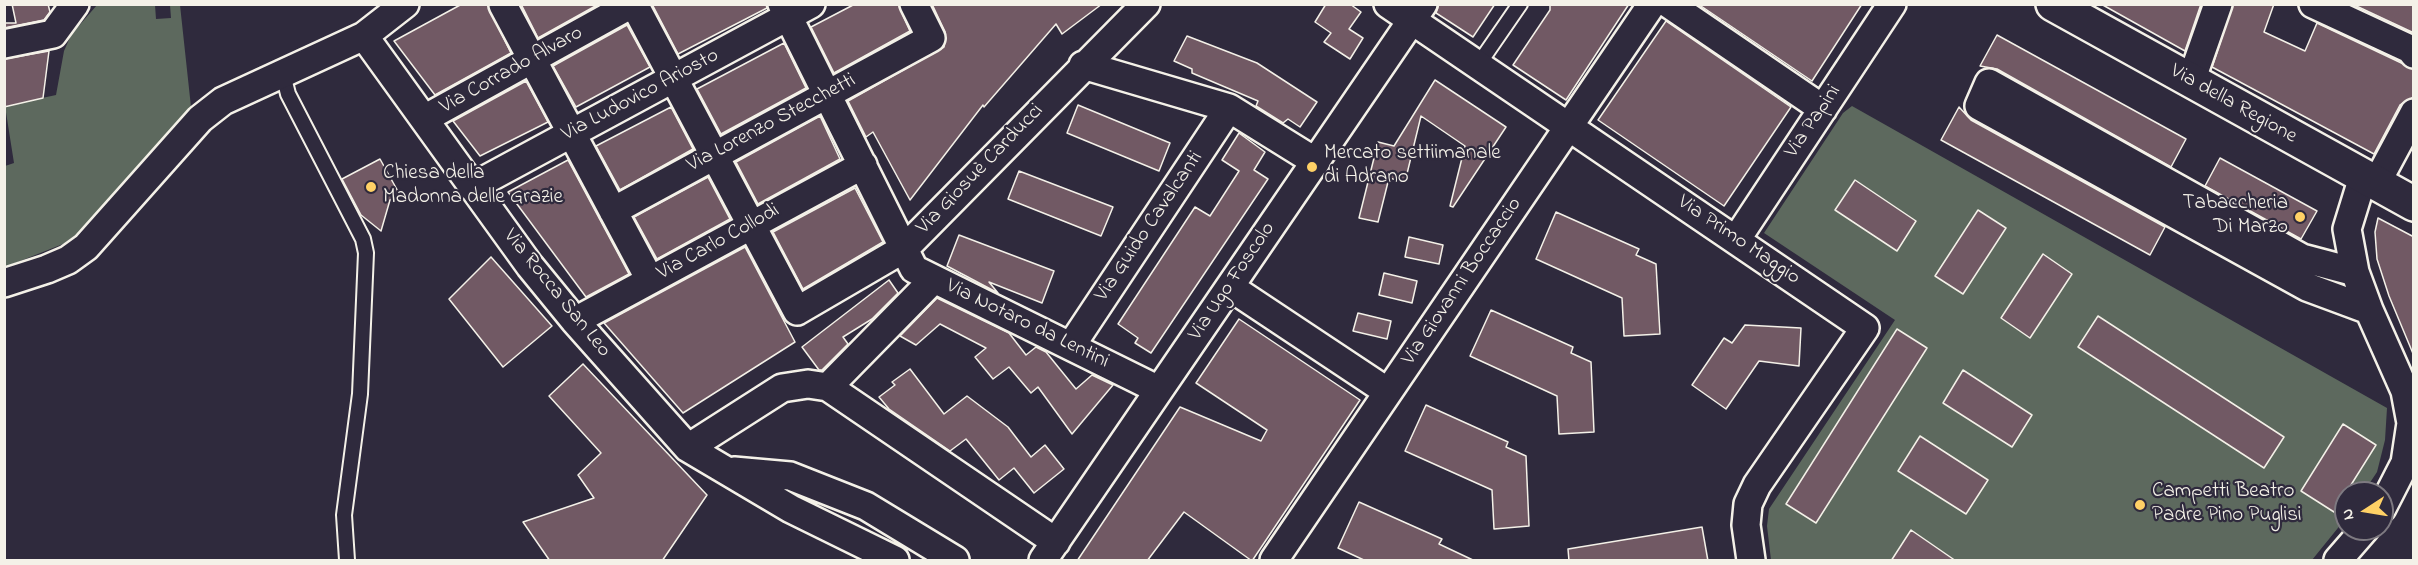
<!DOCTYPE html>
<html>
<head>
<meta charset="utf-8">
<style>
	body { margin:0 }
	#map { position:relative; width:2418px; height:565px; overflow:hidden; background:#2f2a3d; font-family:"Indie Flower",sans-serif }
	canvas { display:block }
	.frame { position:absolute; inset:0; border:6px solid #f4f1e8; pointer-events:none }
	.north { position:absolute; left:2334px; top:481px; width:60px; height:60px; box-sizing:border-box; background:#2f2a3d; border:2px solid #7e7a81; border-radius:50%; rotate:258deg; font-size:16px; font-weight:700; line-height:24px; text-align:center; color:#f4f1e8 }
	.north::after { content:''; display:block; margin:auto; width:21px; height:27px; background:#ffd166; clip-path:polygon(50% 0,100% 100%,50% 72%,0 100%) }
</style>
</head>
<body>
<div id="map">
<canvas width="2418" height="565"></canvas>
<div class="frame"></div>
<div class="north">N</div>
</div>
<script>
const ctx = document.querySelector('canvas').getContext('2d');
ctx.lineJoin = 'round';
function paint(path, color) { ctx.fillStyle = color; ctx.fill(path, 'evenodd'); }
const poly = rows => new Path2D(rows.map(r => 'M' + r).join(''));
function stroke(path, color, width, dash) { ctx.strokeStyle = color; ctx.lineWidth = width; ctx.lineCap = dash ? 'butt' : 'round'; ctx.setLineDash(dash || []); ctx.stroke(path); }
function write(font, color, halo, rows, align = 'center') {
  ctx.font = font + ' "Indie Flower",sans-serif'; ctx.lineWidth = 4.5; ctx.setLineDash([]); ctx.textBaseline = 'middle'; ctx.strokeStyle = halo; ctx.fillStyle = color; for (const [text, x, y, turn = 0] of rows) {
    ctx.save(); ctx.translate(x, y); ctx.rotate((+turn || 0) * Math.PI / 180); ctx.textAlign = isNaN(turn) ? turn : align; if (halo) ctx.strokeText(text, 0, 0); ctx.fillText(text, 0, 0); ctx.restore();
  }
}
paint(poly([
	[97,5,155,5,156,19,171,18,170,5,180,5,191,107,87,227,63,244,5,267,5,166,14,163,5,106,56,95,64,51,71,35],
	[1852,106,2387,408,2385,440,2377,472,2363,493,2346,493,2346,518,2312,560,1771,560,1767,526,1769,509,1895,320,1764,233,1843,113]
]), '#5d695e');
const building = poly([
	[12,4,48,4,50,12,44,20,4,28,4,23,16,23,12,4],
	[462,4,487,4,511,53,435,95,394,41,462,4],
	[521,4,599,4,538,38,521,4],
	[652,4,766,4,767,8,678,54,652,4],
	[855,4,898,4,910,31,834,73,811,27,855,4],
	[932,4,1102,4,1062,34,1056,24,984,107,983,105,910,200,873,132,866,137,848,101,944,47,945,32,932,4],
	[1326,4,1350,4,1361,12,1349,29,1363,38,1350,59,1324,42,1331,33,1315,22,1326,4],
	[1439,4,1495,4,1473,37,1436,13,1439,4],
	[1550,4,1629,4,1566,100,1513,65,1550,10,1550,4],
	[1698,4,1862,4,1812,81,1698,4],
	[2101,4,2201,4,2185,51,2101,4],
	[2233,4,2274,4,2264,32,2305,51,2317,23,2414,69,2414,97,2400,105,2374,154,2212,67,2233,4],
	[2352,4,2414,4,2414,33,2352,4],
	[1666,21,1791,107,1724,206,1598,120,1666,21],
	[627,25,650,67,576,107,553,66,627,25],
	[1997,35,2186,139,2171,167,1997,69,1980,66,1997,35],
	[1187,36,1257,63,1317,102,1300,127,1288,119,1283,123,1256,106,1258,101,1192,73,1192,69,1174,61,1187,36],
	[784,43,806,88,721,134,697,89,784,43],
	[49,51,43,98,4,107,4,59,49,51],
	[1435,80,1506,127,1453,207,1450,206,1465,146,1421,116,1405,182,1389,178,1378,222,1359,218,1378,142,1394,146,1435,80],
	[526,81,548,122,480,156,453,121,526,81],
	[1078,105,1170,143,1159,171,1067,133,1078,105],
	[671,107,693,149,620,190,596,146,671,107],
	[1959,107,1971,120,2165,227,2150,255,1941,140,1959,107],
	[820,116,840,159,758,204,736,162,820,116],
	[1239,133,1265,152,1254,170,1268,179,1151,353,1135,343,1138,338,1118,324,1195,207,1210,216,1239,171,1222,160,1239,133],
	[2220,158,2317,211,2301,239,2205,186,2220,158],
	[380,159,400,195,390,200,381,231,361,215,342,179,380,159],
	[568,160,629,274,586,297,508,192,568,160],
	[1019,171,1113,207,1101,236,1008,199,1019,171],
	[708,177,730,219,657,259,634,217,708,177],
	[1855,180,1916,221,1897,251,1835,210,1855,180],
	[855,188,883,242,803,289,773,232,855,188],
	[1978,210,2006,228,1963,294,1935,276,1978,210],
	[1556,212,1639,249,1636,255,1656,264,1660,334,1624,336,1622,298,1536,259,1556,212],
	[2378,218,2414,237,2414,356,2389,296,2377,259,2375,232,2378,218],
	[959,235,1054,271,1042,303,989,282,998,293,947,266,959,235],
	[1409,237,1443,245,1439,264,1405,257,1409,237],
	[745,247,795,342,683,413,604,323,745,247],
	[2043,254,2072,274,2030,338,2001,318,2043,254],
	[491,257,552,326,503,367,449,299,491,257],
	[1384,273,1417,281,1412,303,1379,295,1384,273],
	[889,280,898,293,872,319,843,337,848,344,822,370,819,370,802,347,889,280],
	[937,298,1009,333,1026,355,1036,347,1046,352,1076,389,1092,375,1113,385,1072,434,1038,387,1031,393,1009,367,993,379,975,357,986,348,940,324,916,345,900,336,937,298],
	[1491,310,1573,347,1571,353,1591,362,1594,432,1559,434,1557,396,1470,356,1491,310],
	[1358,313,1391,321,1387,339,1353,331,1358,313],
	[2098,316,2284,437,2264,468,2078,347,2098,316],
	[1239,319,1360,400,1252,561,1184,512,1147,561,1077,561,1180,407,1261,441,1267,430,1196,383,1239,319],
	[1745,325,1801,328,1799,366,1759,361,1726,409,1692,385,1724,338,1732,343,1745,325],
	[1897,329,1927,348,1816,523,1786,504,1897,329],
	[583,364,707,495,662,561,550,561,523,522,594,498,578,475,601,453,549,396,583,364],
	[910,369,944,414,967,396,1008,427,1031,457,1045,445,1064,469,1034,493,1014,468,999,480,966,439,950,451,889,409,879,397,895,385,892,382,910,369],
	[1963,370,2032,415,2012,447,1943,403,1963,370],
	[1426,405,1508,442,1506,447,1526,456,1529,526,1494,529,1492,490,1405,451,1426,405],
	[2343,424,2376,445,2334,512,2301,491,2343,424],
	[1920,436,1988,480,1966,514,1898,471,1920,436],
	[1359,502,1442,539,1439,544,1475,561,1366,561,1338,548,1359,502],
	[1702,527,1708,561,1569,561,1568,549,1702,527],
	[1911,530,1956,561,1891,561,1911,530]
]);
paint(building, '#715964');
stroke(building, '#f4f1e8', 1.5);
const lane = poly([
	[1478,65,1520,4],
	[283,74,288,94,363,239,366,253,360,394,344,515,347,560]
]);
const street = poly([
	[634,4,797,311,905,248,1146,4],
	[782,4,914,269,1159,390],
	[1388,4,1865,328,1757,485,1748,504,1746,525,1751,560],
	[1669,4,1823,109],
	[2313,4,2410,49,2414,54],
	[503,5,650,280],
	[364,36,530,266,575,321,688,448,791,509,895,560],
	[4,44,53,34,75,4],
	[1083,65,1229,108,1316,162],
	[2191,81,2218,4],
	[424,119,632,4],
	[2363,177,2347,229,2355,272,2369,310,2405,391,2411,423,2405,463,2382,508],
	[2376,184,2414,113],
	[472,187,811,4],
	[613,211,931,38,914,4],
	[1736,240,1892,4],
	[2355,272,2302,258,1989,83,1979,106,2307,287,2369,310],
	[4,283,47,269,68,260,86,247,200,119,223,101,364,36,405,4],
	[1230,287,1388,392],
	[575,321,863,165],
	[1071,346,1229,108],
	[828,387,934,279],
	[688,448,782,388,808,384,828,387,1056,542],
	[734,471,790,476,866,506,955,560],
	[1043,560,1423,4],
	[1274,560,1652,4],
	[2338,560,2365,529]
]);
const secondary = poly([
	[2053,4,2414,204]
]);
stroke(lane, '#f4f1e8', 18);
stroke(street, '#f4f1e8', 32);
stroke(secondary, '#f4f1e8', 38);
stroke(lane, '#2f2a3d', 14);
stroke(street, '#2f2a3d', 27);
stroke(secondary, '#2f2a3d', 33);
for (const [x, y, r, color] of [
	[1312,167,6,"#ffd166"],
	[371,187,6,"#ffd166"],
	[2300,217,6,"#ffd166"],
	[2140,505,6,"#ffd166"]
]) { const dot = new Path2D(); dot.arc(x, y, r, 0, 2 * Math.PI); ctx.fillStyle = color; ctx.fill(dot); stroke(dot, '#2f2a3d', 2); }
write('21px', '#f4f1e8', '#2f2a3d', [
	["Via Corrado Alvaro",512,71,-29],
	["Via Ludovico Ariosto",641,96,-28],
	["Via della Regione",2233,105,29],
	["Via Papini",1814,122,-56],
	["Via Lorenzo Stecchetti",772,124,-28],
	["Via Giosuè Carducci",981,170,-46],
	["Via Guido Cavalcanti",1150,227,-56],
	["Via Primo Maggio",1738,241,34],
	["Via Carlo Collodi",719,243,-29],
	["Via Ugo Foscolo",1233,282,-56],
	["Via Giovanni Boccaccio",1463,282,-56],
	["Via Rocca San Leo",556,294,51],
	["Via Notaro da Lentini",1027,325,26]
]);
write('21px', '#f4f1e8', '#2f2a3d', [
	["Mercato settiimanale",1324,155],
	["di Adrano",1324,179],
	["Chiesa della",383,175],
	["Madonna delle Grazie",383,199],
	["Tabaccheria",2288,205,"right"],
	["Di Marzo",2288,229,"right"],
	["Campetti Beatro",2152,493],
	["Padre Pino Puglisi",2152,517]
], 'left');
</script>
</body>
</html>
